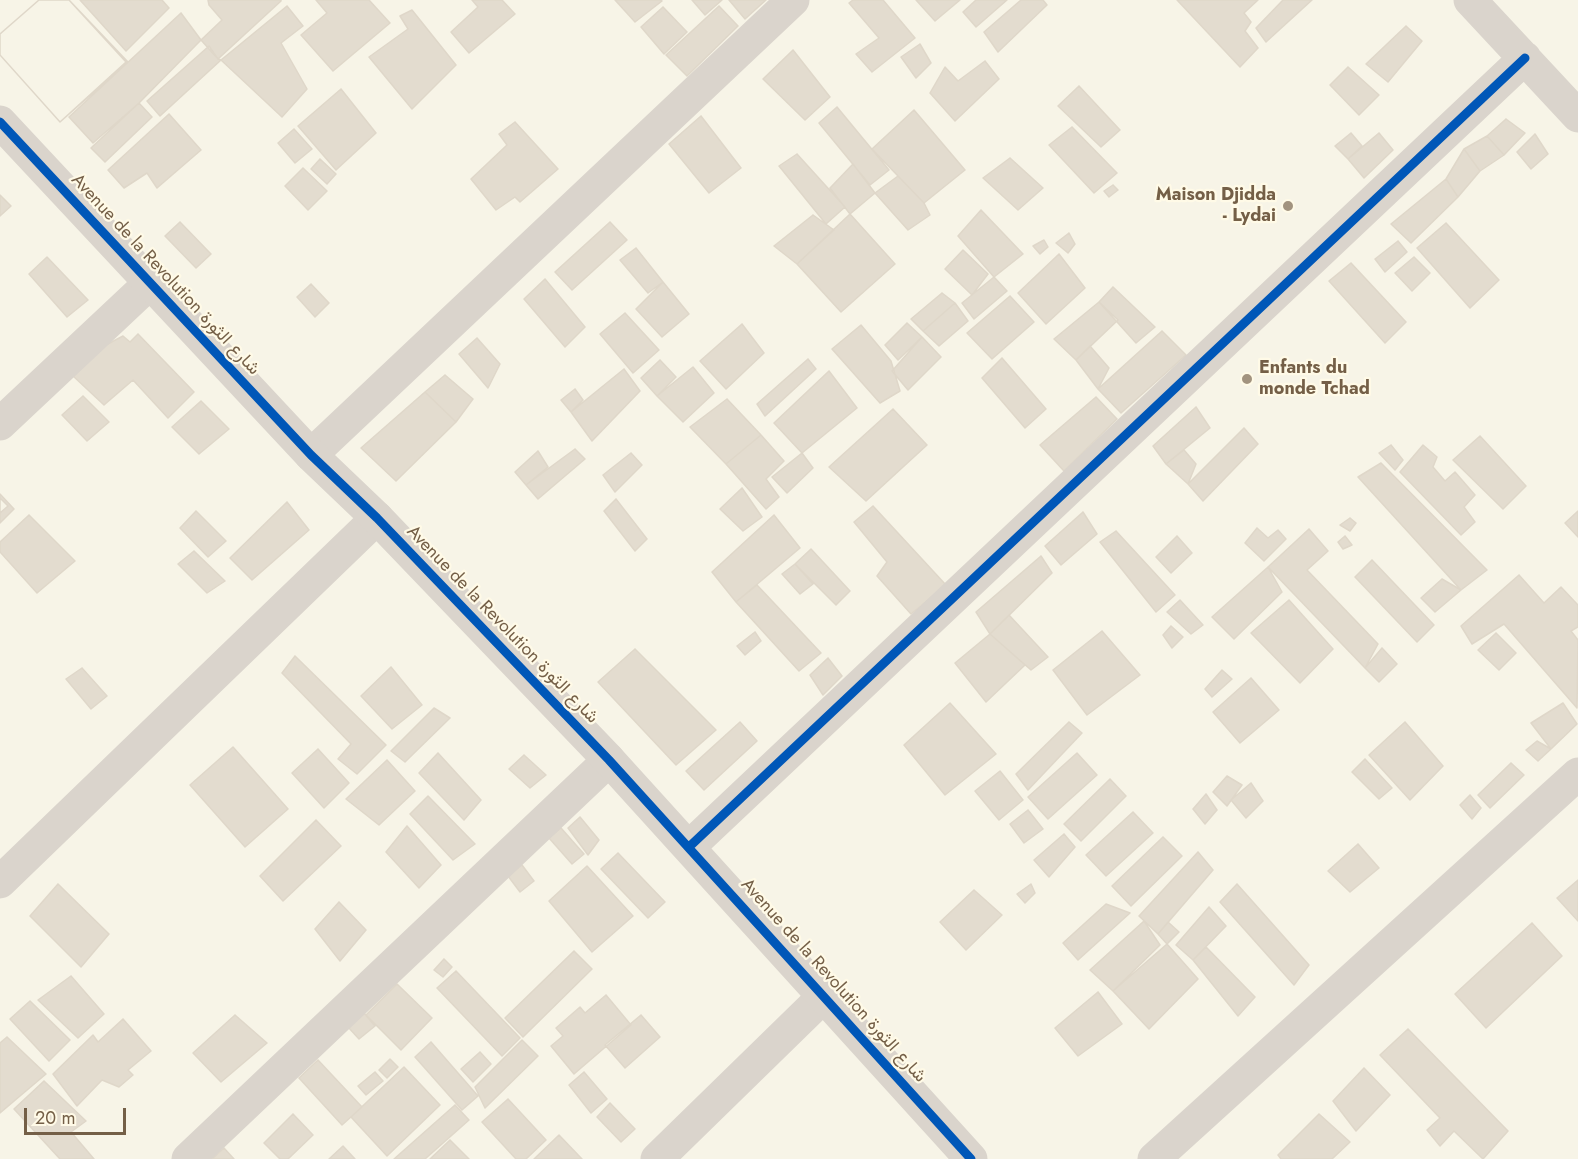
<!DOCTYPE html>
<html>
<head>
<meta charset="utf-8">
<style>
	body { margin:0 }
	#map { position:relative; width:1578px; height:1159px; overflow:hidden; background:#f7f4e7; font-family:Jost,sans-serif }
	canvas { display:block }
	.scale { position:absolute; left:24px; top:1108px; width:102px; height:27px; box-sizing:border-box; border:3px solid #745f47; border-top:0; padding-left:8px; font-size:18px; line-height:21px; white-space:nowrap; color:#745f47; -webkit-text-stroke:4px #fffae7; paint-order:stroke }
</style>
</head>
<body>
<div id="map">
<canvas width="1578" height="1159"></canvas>
<div class="scale">20 m</div>
</div>
<script>
const ctx = document.querySelector('canvas').getContext('2d');
ctx.lineJoin = 'round';
function paint(path, color) { ctx.fillStyle = color; ctx.fill(path, 'evenodd'); }
const poly = rows => new Path2D(rows.map(r => 'M' + r).join(''));
function stroke(path, color, width, dash) { ctx.strokeStyle = color; ctx.lineWidth = width; ctx.lineCap = dash ? 'butt' : 'round'; ctx.setLineDash(dash || []); ctx.stroke(path); }
function write(font, color, halo, rows, align = 'center') {
  ctx.font = font + ' Jost,Vazirmatn,sans-serif'; ctx.lineWidth = 4.5; ctx.setLineDash([]); ctx.textBaseline = 'middle'; ctx.strokeStyle = halo; ctx.fillStyle = color; for (const [text, x, y, turn = 0] of rows) {
    ctx.save(); ctx.translate(x, y); ctx.rotate((+turn || 0) * Math.PI / 180); ctx.textAlign = isNaN(turn) ? turn : align; if (halo) ctx.strokeText(text, 0, 0); ctx.fillText(text, 0, 0); ctx.restore();
  }
}
const building = poly([
	[39,0,69,0,126,62,60,122,0,55,0,34,39,0],
	[39,0,69,0,128,62,60,122,0,55,0,34,39,0],
	[80,0,162,0,169,8,126,51,80,0],
	[208,0,281,0,281,1,218,59,201,40,222,20,209,5,208,0],
	[316,0,369,0,390,23,333,71,301,35,327,13,316,0],
	[472,0,502,0,515,14,469,53,451,32,478,7,472,0],
	[615,0,661,0,662,1,635,22,615,0],
	[692,0,722,0,705,15,692,0],
	[729,0,766,0,745,19,729,0],
	[853,0,883,0,915,38,872,72,856,54,879,38,849,3,853,0],
	[916,0,960,0,935,21,916,0],
	[976,0,1007,0,976,27,963,12,976,0],
	[1021,0,1043,0,1047,5,998,52,984,32,1021,0],
	[1177,0,1258,0,1244,13,1251,22,1245,31,1258,48,1240,67,1177,0],
	[1283,0,1312,0,1266,42,1256,28,1283,0],
	[287,6,303,26,281,43,307,89,282,117,221,60,287,6],
	[719,6,738,26,687,76,666,55,719,6],
	[663,7,687,32,664,54,641,27,663,7],
	[412,10,456,65,412,109,369,57,408,29,400,16,412,10],
	[181,13,201,40,139,103,93,143,69,117,181,13],
	[1406,26,1422,41,1388,82,1366,64,1406,26],
	[920,44,931,63,916,78,901,57,920,44],
	[209,46,218,59,221,60,160,116,147,101,209,46],
	[793,50,830,97,805,120,763,79,793,50],
	[985,61,999,79,955,121,930,93,945,67,958,81,985,61],
	[1348,67,1379,95,1359,115,1330,85,1348,67],
	[1079,86,1120,130,1101,147,1058,106,1079,86],
	[341,89,376,133,336,170,298,126,341,89],
	[139,103,152,117,105,162,91,148,139,103],
	[837,107,889,170,870,185,819,123,837,107],
	[914,110,965,170,924,203,872,149,914,110],
	[169,114,201,150,157,188,147,173,124,188,108,170,169,114],
	[701,116,741,168,709,193,669,144,701,116],
	[1506,119,1525,133,1504,155,1487,136,1506,119],
	[515,122,558,169,520,202,515,197,496,210,471,179,507,145,499,134,515,122],
	[1072,127,1117,173,1094,193,1049,145,1072,127],
	[294,129,312,149,295,163,278,143,294,129],
	[1351,133,1362,146,1348,159,1335,146,1351,133],
	[1379,133,1393,150,1364,178,1348,159,1379,133],
	[1535,134,1548,154,1531,169,1517,152,1535,134],
	[1487,136,1504,155,1480,171,1464,149,1487,136],
	[1464,149,1480,171,1458,197,1446,179,1464,149],
	[797,154,845,207,826,224,779,166,797,154],
	[1010,158,1043,188,1018,210,983,178,1010,158],
	[320,159,336,174,327,184,311,169,320,159],
	[853,164,875,193,850,214,830,188,853,164],
	[303,168,327,191,308,210,285,186,303,168],
	[898,176,924,203,930,215,908,230,875,193,898,176],
	[1446,179,1458,197,1411,243,1391,224,1446,179],
	[1113,185,1118,190,1109,197,1104,191,1113,185],
	[0,195,11,206,0,216,0,195],
	[981,210,1023,254,994,277,958,236,981,210],
	[850,214,895,264,841,312,797,264,850,214],
	[813,215,834,230,797,264,774,246,813,215],
	[180,222,211,254,196,268,165,236,180,222],
	[610,222,627,240,572,290,555,272,610,222],
	[1446,223,1499,280,1470,308,1417,248,1446,223],
	[1069,233,1075,244,1068,253,1056,243,1069,233],
	[1044,240,1048,247,1040,254,1033,246,1044,240],
	[1398,241,1407,252,1385,272,1375,259,1398,241],
	[636,248,663,282,648,293,620,260,636,248],
	[963,250,988,274,972,295,945,269,963,250],
	[1059,254,1085,288,1046,324,1018,293,1059,254],
	[47,257,88,300,67,317,29,274,47,257],
	[1414,257,1430,273,1412,291,1395,273,1414,257],
	[1351,263,1406,322,1385,343,1329,281,1351,263],
	[994,277,1007,291,974,319,962,303,994,277],
	[545,279,585,327,565,347,524,299,545,279],
	[663,282,689,314,662,337,636,309,663,282],
	[311,284,329,303,315,317,297,297,311,284],
	[1113,287,1155,327,1136,343,1099,302,1113,287],
	[942,293,955,303,923,331,911,319,942,293],
	[1010,296,1034,322,992,359,967,333,1010,296],
	[1099,302,1118,320,1076,360,1054,339,1099,302],
	[955,303,968,321,939,346,923,331,955,303],
	[625,313,659,350,633,373,600,334,625,313],
	[907,323,922,337,898,360,885,345,907,323],
	[742,324,764,353,726,389,700,361,742,324],
	[861,325,891,361,900,391,880,403,832,349,861,325],
	[1162,331,1186,355,1121,413,1098,389,1162,331],
	[138,334,194,392,168,418,133,380,104,405,72,375,104,346,123,336,130,342,138,334],
	[922,337,941,357,908,390,892,371,922,337],
	[477,338,500,364,488,388,459,354,477,338],
	[1090,346,1109,368,1098,389,1076,360,1090,346],
	[1002,358,1046,409,1025,428,982,378,1002,358],
	[808,359,816,369,765,416,757,404,808,359],
	[660,360,676,377,657,396,641,378,660,360],
	[693,367,714,393,683,422,657,396,693,367],
	[624,369,640,391,592,441,571,412,624,369],
	[829,371,857,408,802,453,774,423,829,371],
	[445,375,473,399,456,422,425,392,445,375],
	[575,389,583,400,571,412,561,400,575,389],
	[425,392,456,422,396,481,361,448,425,392],
	[83,396,109,422,87,441,62,415,83,396],
	[1096,397,1117,419,1064,471,1040,445,1096,397],
	[727,399,761,435,726,464,690,427,727,399],
	[201,401,229,429,199,454,172,427,201,401],
	[1196,407,1210,428,1166,464,1153,446,1196,407],
	[893,409,927,445,866,501,829,467,893,409],
	[1244,428,1258,444,1203,501,1188,484,1244,428],
	[761,435,784,461,766,479,779,497,766,509,726,464,761,435],
	[1480,436,1526,486,1503,509,1453,460,1480,436],
	[1391,445,1403,460,1395,470,1379,453,1391,445],
	[1423,445,1437,457,1433,467,1445,481,1455,472,1475,495,1464,507,1475,522,1461,535,1400,472,1423,445],
	[575,449,585,459,538,499,526,485,575,449],
	[1184,450,1196,464,1188,484,1166,464,1184,450],
	[538,451,548,467,526,485,515,472,538,451],
	[631,453,642,465,615,492,603,475,631,453],
	[802,453,813,468,787,493,772,477,802,453],
	[1381,463,1487,570,1461,590,1358,477,1381,463],
	[742,488,762,517,743,531,720,509,742,488],
	[0,494,14,509,0,523,0,494],
	[0,498,8,506,0,513,0,498],
	[616,499,647,539,635,551,604,511,616,499],
	[287,502,309,530,252,580,230,558,287,502],
	[873,506,946,585,911,614,877,576,887,562,854,522,873,506],
	[196,511,226,541,208,557,180,528,196,511],
	[1578,511,1578,537,1565,523,1578,511],
	[1083,512,1097,534,1061,565,1045,546,1083,512],
	[29,515,75,561,37,593,0,552,0,542,29,515],
	[774,515,800,548,736,602,712,572,774,515],
	[1350,518,1356,523,1350,531,1340,525,1350,518],
	[1257,528,1268,538,1278,530,1286,539,1264,561,1245,543,1257,528],
	[1309,529,1328,551,1307,570,1378,644,1365,668,1268,567,1309,529],
	[1116,531,1175,595,1156,612,1100,542,1116,531],
	[1177,536,1192,553,1171,573,1156,557,1177,536],
	[1345,536,1352,545,1343,549,1338,542,1345,536],
	[811,549,850,591,836,605,795,564,811,549],
	[194,551,225,581,207,593,178,564,194,551],
	[1041,556,1052,573,990,634,976,612,1041,556],
	[1372,560,1434,625,1417,642,1355,577,1372,560],
	[795,564,813,584,800,594,782,574,795,564],
	[1268,567,1282,592,1234,639,1212,617,1268,567],
	[1519,575,1544,603,1561,587,1578,605,1578,627,1571,631,1578,640,1577,708,1504,624,1472,644,1461,626,1519,575],
	[1442,579,1461,590,1435,612,1421,598,1442,579],
	[757,585,821,653,799,671,736,602,757,585],
	[1180,600,1203,625,1191,634,1167,612,1180,600],
	[1289,600,1333,649,1300,683,1251,633,1289,600],
	[1009,615,1048,657,1031,670,990,634,1009,615],
	[1171,626,1183,637,1172,648,1163,635,1171,626],
	[1102,631,1140,675,1087,715,1053,670,1102,631],
	[755,632,761,641,745,655,737,646,755,632],
	[1496,633,1516,653,1499,670,1478,650,1496,633],
	[990,634,1025,665,986,702,955,663,990,634],
	[1382,648,1397,664,1379,682,1365,668,1382,648],
	[635,649,716,730,676,765,598,682,635,649],
	[295,656,386,745,357,774,338,759,351,744,282,673,295,656],
	[828,658,842,676,823,695,810,675,828,658],
	[391,667,422,705,392,729,361,696,391,667],
	[82,668,107,696,91,709,66,679,82,668],
	[1222,670,1232,679,1212,697,1205,689,1222,670],
	[1251,678,1279,710,1240,743,1213,712,1251,678],
	[950,703,996,754,945,795,904,745,950,703],
	[1563,703,1577,724,1551,749,1531,723,1563,703],
	[434,708,450,718,405,762,391,751,434,708],
	[740,722,757,741,704,790,686,771,740,722],
	[1069,722,1082,733,1028,790,1016,774,1069,722],
	[1405,722,1443,766,1410,800,1369,755,1405,722],
	[1537,741,1551,749,1538,761,1526,750,1537,741],
	[233,747,288,809,245,847,190,785,233,747],
	[318,749,349,783,324,808,292,773,318,749],
	[438,753,481,800,464,820,419,773,438,753],
	[1077,753,1097,775,1048,819,1028,797,1077,753],
	[524,755,546,775,530,788,509,769,524,755],
	[1365,759,1392,788,1379,799,1352,772,1365,759],
	[387,760,415,791,379,825,346,799,387,760],
	[1511,763,1524,775,1490,808,1478,795,1511,763],
	[1000,771,1023,800,999,820,975,791,1000,771],
	[1227,776,1242,785,1227,806,1213,792,1227,776],
	[1110,779,1126,796,1081,841,1064,824,1110,779],
	[1251,783,1263,801,1246,818,1231,800,1251,783],
	[1206,794,1217,810,1205,824,1193,809,1206,794],
	[1470,795,1481,808,1472,819,1460,805,1470,795],
	[428,796,475,844,453,860,410,814,428,796],
	[1028,810,1043,829,1024,843,1010,824,1028,810],
	[1133,812,1153,833,1106,876,1086,855,1133,812],
	[580,817,599,840,588,855,568,828,580,817],
	[316,820,341,846,283,901,260,876,316,820],
	[407,826,441,865,419,888,386,852,407,826],
	[561,828,584,854,572,864,549,838,561,828],
	[1064,834,1075,847,1049,877,1034,860,1064,834],
	[1163,837,1182,856,1131,906,1112,886,1163,837],
	[1358,844,1379,868,1350,892,1328,871,1358,844],
	[1198,852,1213,870,1158,934,1139,916,1198,852],
	[618,853,665,902,648,918,601,869,618,853],
	[522,865,534,881,520,892,508,876,522,865],
	[587,866,633,916,592,952,549,901,587,866],
	[1578,880,1578,921,1557,898,1578,880],
	[58,884,109,934,81,967,30,916,58,884],
	[1031,884,1035,893,1025,903,1017,894,1031,884],
	[1237,884,1309,965,1294,985,1220,902,1237,884],
	[974,890,1002,915,966,950,940,922,974,890],
	[339,902,366,930,340,961,315,929,339,902],
	[1106,904,1130,913,1078,960,1063,943,1106,904],
	[1209,907,1226,926,1193,960,1176,945,1209,907],
	[1144,921,1160,945,1113,991,1090,970,1144,921],
	[1168,922,1179,932,1167,944,1158,934,1168,922],
	[1532,923,1562,956,1486,1028,1455,994,1532,923],
	[1167,944,1198,979,1149,1029,1113,991,1167,944],
	[1206,947,1255,997,1238,1016,1193,960,1206,947],
	[574,951,592,969,523,1037,505,1018,574,951],
	[444,959,452,967,443,977,434,970,444,959],
	[456,971,520,1038,502,1056,437,988,456,971],
	[71,976,104,1014,78,1038,38,1000,71,976],
	[397,984,432,1018,401,1050,366,1015,397,984],
	[1098,992,1122,1024,1078,1056,1055,1028,1098,992],
	[606,995,631,1025,574,1074,551,1046,563,1036,556,1028,580,1007,585,1013,606,995],
	[30,1001,70,1040,49,1061,10,1019,30,1001],
	[364,1013,375,1026,359,1039,348,1027,364,1013],
	[235,1015,267,1043,221,1082,193,1053,235,1015],
	[641,1015,660,1037,625,1068,605,1045,641,1015],
	[123,1019,151,1051,128,1070,133,1075,119,1087,102,1080,77,1106,53,1074,93,1035,98,1042,123,1019],
	[1408,1029,1508,1131,1483,1159,1454,1131,1440,1146,1427,1130,1440,1118,1380,1055,1408,1029],
	[7,1037,46,1074,0,1113,0,1043,7,1037],
	[522,1040,538,1056,485,1108,475,1087,522,1040],
	[431,1042,478,1096,462,1110,415,1057,431,1042],
	[480,1052,491,1064,473,1082,461,1069,480,1052],
	[390,1059,398,1067,387,1078,379,1070,390,1059],
	[318,1060,362,1107,342,1125,299,1078,318,1060],
	[404,1067,440,1105,387,1156,351,1117,404,1067],
	[1364,1068,1390,1095,1356,1131,1333,1101,1364,1068],
	[375,1072,383,1081,366,1095,358,1086,375,1072],
	[584,1072,607,1099,591,1113,569,1085,584,1072],
	[44,1081,86,1121,71,1132,94,1159,60,1159,14,1109,44,1081],
	[508,1099,546,1140,526,1159,516,1159,482,1122,508,1099],
	[610,1103,635,1129,621,1142,597,1117,610,1103],
	[455,1105,469,1120,425,1159,394,1159,455,1105],
	[293,1114,313,1135,288,1159,280,1159,264,1143,293,1114],
	[1319,1114,1350,1142,1332,1159,1281,1159,1278,1155,1319,1114],
	[559,1135,582,1159,534,1159,559,1135],
	[450,1140,469,1159,430,1159,450,1140],
	[343,1146,355,1159,329,1159,343,1146],
	[224,1148,234,1159,212,1159,224,1148]
]);
paint(building, '#e3dccf');
stroke(building, '#dfd7c9', 1.5);
stroke(poly([
	[1470,0,1578,116],
	[0,424,150,283],
	[311,455,793,0],
	[689,847,1525,58],
	[0,882,377,518],
	[188,1159,609,760],
	[657,1159,824,996],
	[1154,1159,1578,774]
]), '#dad4cc', 33);
stroke(poly([
	[0,122,311,455,377,518,609,760,971,1159]
]), '#dad4cc', 33);
stroke(poly([
	[0,122,311,455,377,518,609,760,971,1159],
	[689,847,1525,58]
]), '#0057b8', 9);
for (const [x, y, r, color] of [
	[1288,206,6,"#a2937f"],
	[1247,379,6,"#a2937f"]
]) { const dot = new Path2D(); dot.arc(x, y, r, 0, 2 * Math.PI); ctx.fillStyle = color; ctx.fill(dot); stroke(dot, '#fffae7', 2); }
write('bold 18px', '#745f47', '#fffae7', [
	["Maison Djidda",1276,196],
	["- Lydai",1276,217],
	["Enfants du",1259,369,"left"],
	["monde Tchad",1259,390,"left"]
], 'right');
write('18px', '#745f47', '#fffae7', [
	["Avenue de la Revolution شارع الثورة",165,275,47],
	["Avenue de la Revolution شارع الثورة",502,625,46],
	["Avenue de la Revolution شارع الثورة",833,981,48]
]);
</script>
</body>
</html>
